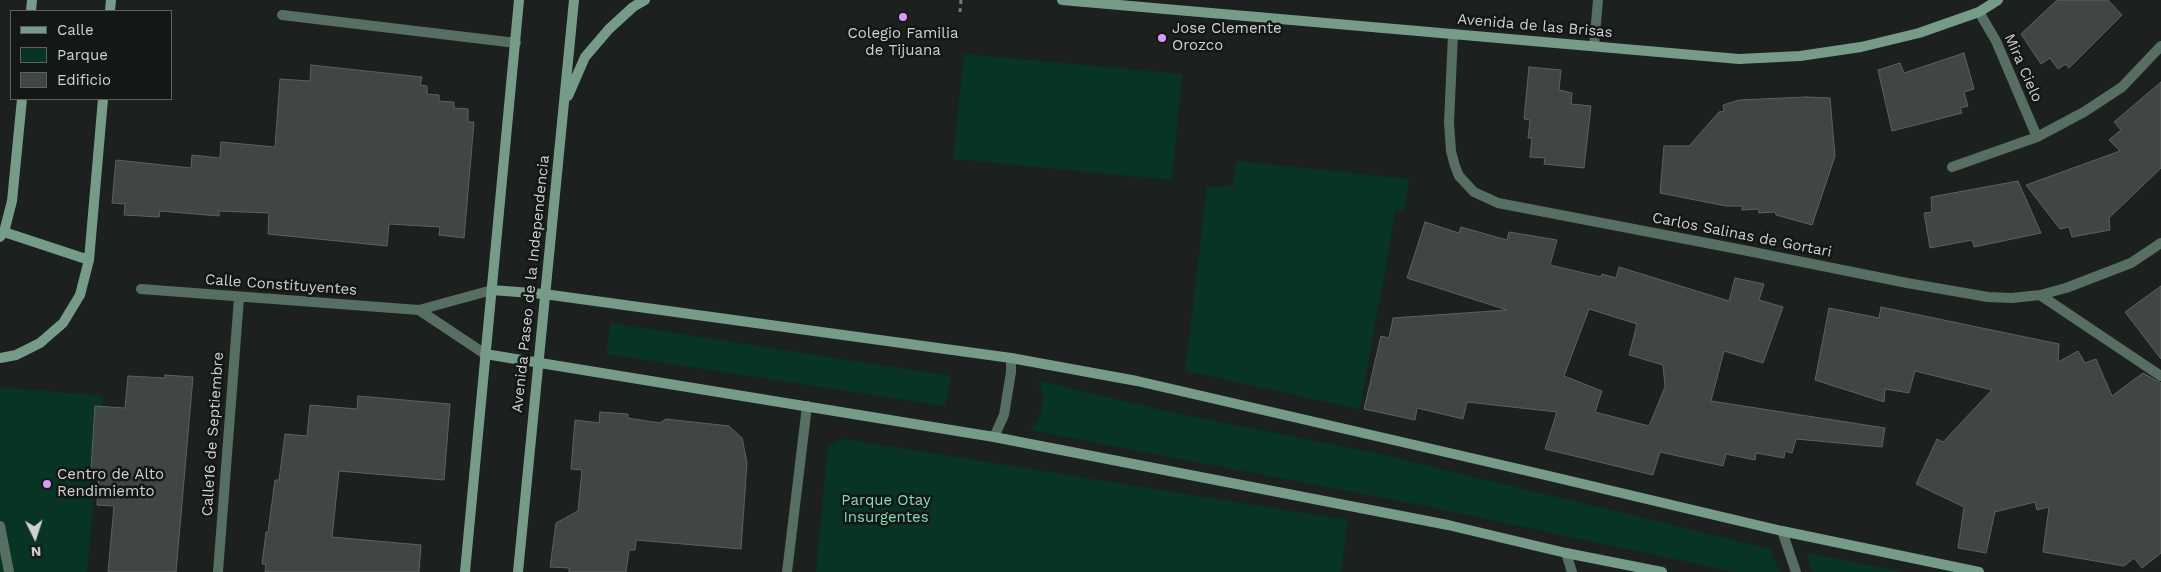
<!DOCTYPE html>
<html>
<head>
<meta charset="utf-8">
<style>
	body { margin:0 }
	#map { position:relative; width:2161px; height:572px; overflow:hidden; background:#1c201e; font-family:"Work Sans",sans-serif }
	canvas { display:block }
	.legend { position:absolute; left:10px; top:10px; width:162px; height:90px; box-sizing:border-box; background:#131715; border:1px solid #5e6260; margin:0; padding:6px 9px; list-style:none; font-size:15px; color:#cfd2d0 }
	.legend li { display:flex; align-items:center; gap:10px; height:25px }
	.legend b { width:25px; border:1px solid #5e6260 }
	.north { position:absolute; left:10px; top:512px; width:50px; height:50px; -webkit-text-stroke:4px #131715; paint-order:stroke; rotate:176deg; font-size:14px; font-weight:700; line-height:20px; text-align:center; color:#cfd2d0 }
	.north::after { content:''; display:block; margin:auto; width:18px; height:22px; background:#cfd2d0; clip-path:polygon(50% 0,100% 100%,50% 72%,0 100%) }
</style>
</head>
<body>
<div id="map">
<canvas width="2161" height="572"></canvas>
<ul class="legend">
<li><b style="height:6px;background:#769b89"></b>Calle</li>
<li><b style="height:14px;background:#073424"></b>Parque</li>
<li><b style="height:14px;background:#404643"></b>Edificio</li>
</ul>
<div class="north">N</div>
</div>
<script>
const ctx = document.querySelector('canvas').getContext('2d');
ctx.lineJoin = 'round';
function paint(path, color) { ctx.fillStyle = color; ctx.fill(path, 'evenodd'); }
const poly = rows => new Path2D(rows.map(r => 'M' + r).join(''));
function stroke(path, color, width, dash) { ctx.strokeStyle = color; ctx.lineWidth = width; ctx.lineCap = dash ? 'butt' : 'round'; ctx.setLineDash(dash || []); ctx.stroke(path); }
function write(font, color, halo, rows, align = 'center') {
  ctx.font = font + ' "Work Sans",sans-serif'; ctx.lineWidth = 5; ctx.setLineDash([]); ctx.textBaseline = 'middle'; ctx.strokeStyle = halo; ctx.fillStyle = color; for (const [text, x, y, turn = 0] of rows) {
    ctx.save(); ctx.translate(x, y); ctx.rotate((+turn || 0) * Math.PI / 180); ctx.textAlign = isNaN(turn) ? turn : align; if (halo) ctx.strokeText(text, 0, 0); ctx.fillText(text, 0, 0); ctx.restore();
  }
}
paint(poly([
	[964,54,1182,74,1172,180,953,159],
	[1236,161,1409,179,1404,211,1396,209,1360,409,1185,371,1207,187,1233,186],
	[611,323,951,376,945,406,606,354],
	[1038,380,1170,412,1381,454,1770,549,1780,572,1735,572,1425,506,1029,430,1038,420,1042,407,1043,396],
	[0,387,103,396,87,572,0,572],
	[844,439,1348,520,1341,572,816,572,828,446],
	[1807,553,1905,572,1812,572]
]), '#073424');
const building = poly([
	[2057,0,2108,0,2122,15,2069,68,2066,64,2058,69,2050,58,2041,64,2021,34,2057,0],
	[1964,53,1974,89,1964,92,1968,106,1960,108,1962,113,1892,131,1878,70,1900,63,1904,73,1964,53],
	[311,65,422,77,420,85,427,86,427,94,439,95,439,101,454,102,454,108,468,109,468,122,474,122,464,238,439,235,440,227,389,224,387,246,268,234,269,213,219,211,219,216,160,211,159,217,124,215,125,204,112,203,116,160,191,168,192,155,220,158,221,142,275,147,280,79,310,81,311,65],
	[1529,67,1561,70,1559,90,1572,93,1571,104,1591,106,1584,168,1544,164,1545,158,1530,157,1532,138,1528,138,1530,120,1524,119,1529,67],
	[2161,82,2161,168,2109,218,2110,230,2072,237,2069,227,2060,229,2026,185,2120,151,2109,140,2121,130,2114,122,2161,82],
	[1806,97,1830,98,1835,156,1812,225,1776,215,1775,212,1759,213,1758,209,1742,210,1742,206,1726,206,1660,193,1664,146,1689,146,1719,112,1724,111,1723,105,1739,100,1806,97],
	[2018,181,2041,233,1974,247,1972,240,1930,248,1924,213,1932,212,1931,197,2018,181],
	[1425,222,1459,233,1461,227,1507,240,1509,232,1557,240,1550,265,1601,277,1602,274,1616,278,1619,267,1729,301,1735,278,1764,284,1759,300,1783,307,1763,363,1724,351,1711,401,1885,428,1882,447,1796,439,1792,453,1785,451,1784,458,1756,453,1755,460,1726,454,1723,466,1660,452,1653,475,1545,449,1557,412,1467,402,1463,419,1417,408,1415,420,1364,409,1381,336,1389,338,1393,318,1507,310,1407,278,1425,222],
	[1589,309,1637,324,1629,355,1663,365,1665,387,1649,426,1595,412,1602,391,1564,376,1589,309],
	[2161,286,2161,359,2125,312,2161,286],
	[1881,307,2059,344,2058,362,2078,351,2085,363,2096,359,2112,396,2143,373,2161,383,2161,553,2142,568,2134,558,2124,566,2043,552,2049,507,2037,510,2035,502,1995,512,1986,553,1958,548,1964,507,1916,484,1937,439,1943,442,1992,390,1915,371,1909,393,1885,389,1884,402,1815,380,1829,308,1879,318,1881,307],
	[165,375,193,377,176,572,108,572,114,506,97,505,99,472,91,471,95,406,125,408,128,376,165,378,165,375],
	[358,396,450,404,444,480,339,471,332,537,421,545,419,572,265,572,266,564,262,564,266,532,268,532,275,480,279,480,285,434,307,436,310,405,357,409,358,396],
	[600,412,628,414,628,418,660,423,666,419,729,426,742,438,747,463,741,549,636,540,635,550,629,550,626,572,569,572,569,568,550,567,556,523,578,511,582,470,571,469,575,420,599,423,600,412]
]);
paint(building, '#404643');
stroke(building, '#5c625f', 1);
stroke(poly([
	[960,12,961,0]
]), '#767977', 3, [4, 4]);
stroke(poly([
	[0,526,9,572],
	[1566,553,1572,572]
]), '#576e63', 10);
stroke(poly([
	[1979,12,1996,41,2037,137],
	[282,15,516,43],
	[1453,34,1449,123,1451,151,1455,166,1459,176,1474,192,1498,203,1743,250,1907,283,1988,297,2012,298,2040,295,2066,288,2131,263,2161,243],
	[1594,46,1598,0],
	[1952,167,2037,137,2084,112,2122,87,2161,46],
	[141,289,419,310,492,290],
	[2040,295,2161,376],
	[419,310,485,354],
	[994,437,1004,415,1011,372,1011,358],
	[1782,531,1796,572],
	[218,572,239,298],
	[787,572,807,406]
]), '#576e63', 10);
stroke(poly([
	[1062,0,1739,59,1800,56,1861,47,1919,33,1979,12,1998,0],
	[31,11,32,0],
	[110,11,111,0],
	[568,96,585,57,609,29,633,7,645,0],
	[4,232,89,260],
	[0,237,4,232,12,201,22,99],
	[492,290,544,294,1011,358,1137,381,1545,475,1782,531,1979,572],
	[485,354,994,437,1448,525,1566,553,1662,572],
	[0,358,16,355,40,343,63,323,80,295,89,260,103,99],
	[465,572,519,0],
	[518,572,574,0]
]), '#769b89', 10);
for (const [x, y, r, color] of [
	[903,17,5,"#d99af8"],
	[1162,38,5,"#d99af8"],
	[47,484,5,"#d99af8"]
]) { const dot = new Path2D(); dot.arc(x, y, r, 0, 2 * Math.PI); ctx.fillStyle = color; ctx.fill(dot); stroke(dot, '#131715', 2); }
write('15px', '#cfd2d0', '#131715', [
	["Avenida de las Brisas",1535,26,5],
	["Mira Cielo",2023,68,66],
	["Carlos Salinas de Gortari",1742,235,11],
	["Avenida Paseo de la Independencia",531,284,-84],
	["Calle Constituyentes",281,285,4],
	["Calle16 de Septiembre",213,434,-86]
]);
write('15px', '#cfd2d0', '#131715', [
	["Jose Clemente",1172,29],
	["Orozco",1172,46],
	["Colegio Familia",903,34,"center"],
	["de Tijuana",903,51,"center"],
	["Centro de Alto",57,475],
	["Rendimiemto",57,492]
], 'left');
write('15px', '#84dbb4', '#131715', [
	["Parque Otay",886,501],
	["Insurgentes",886,518]
]);
</script>
</body>
</html>
